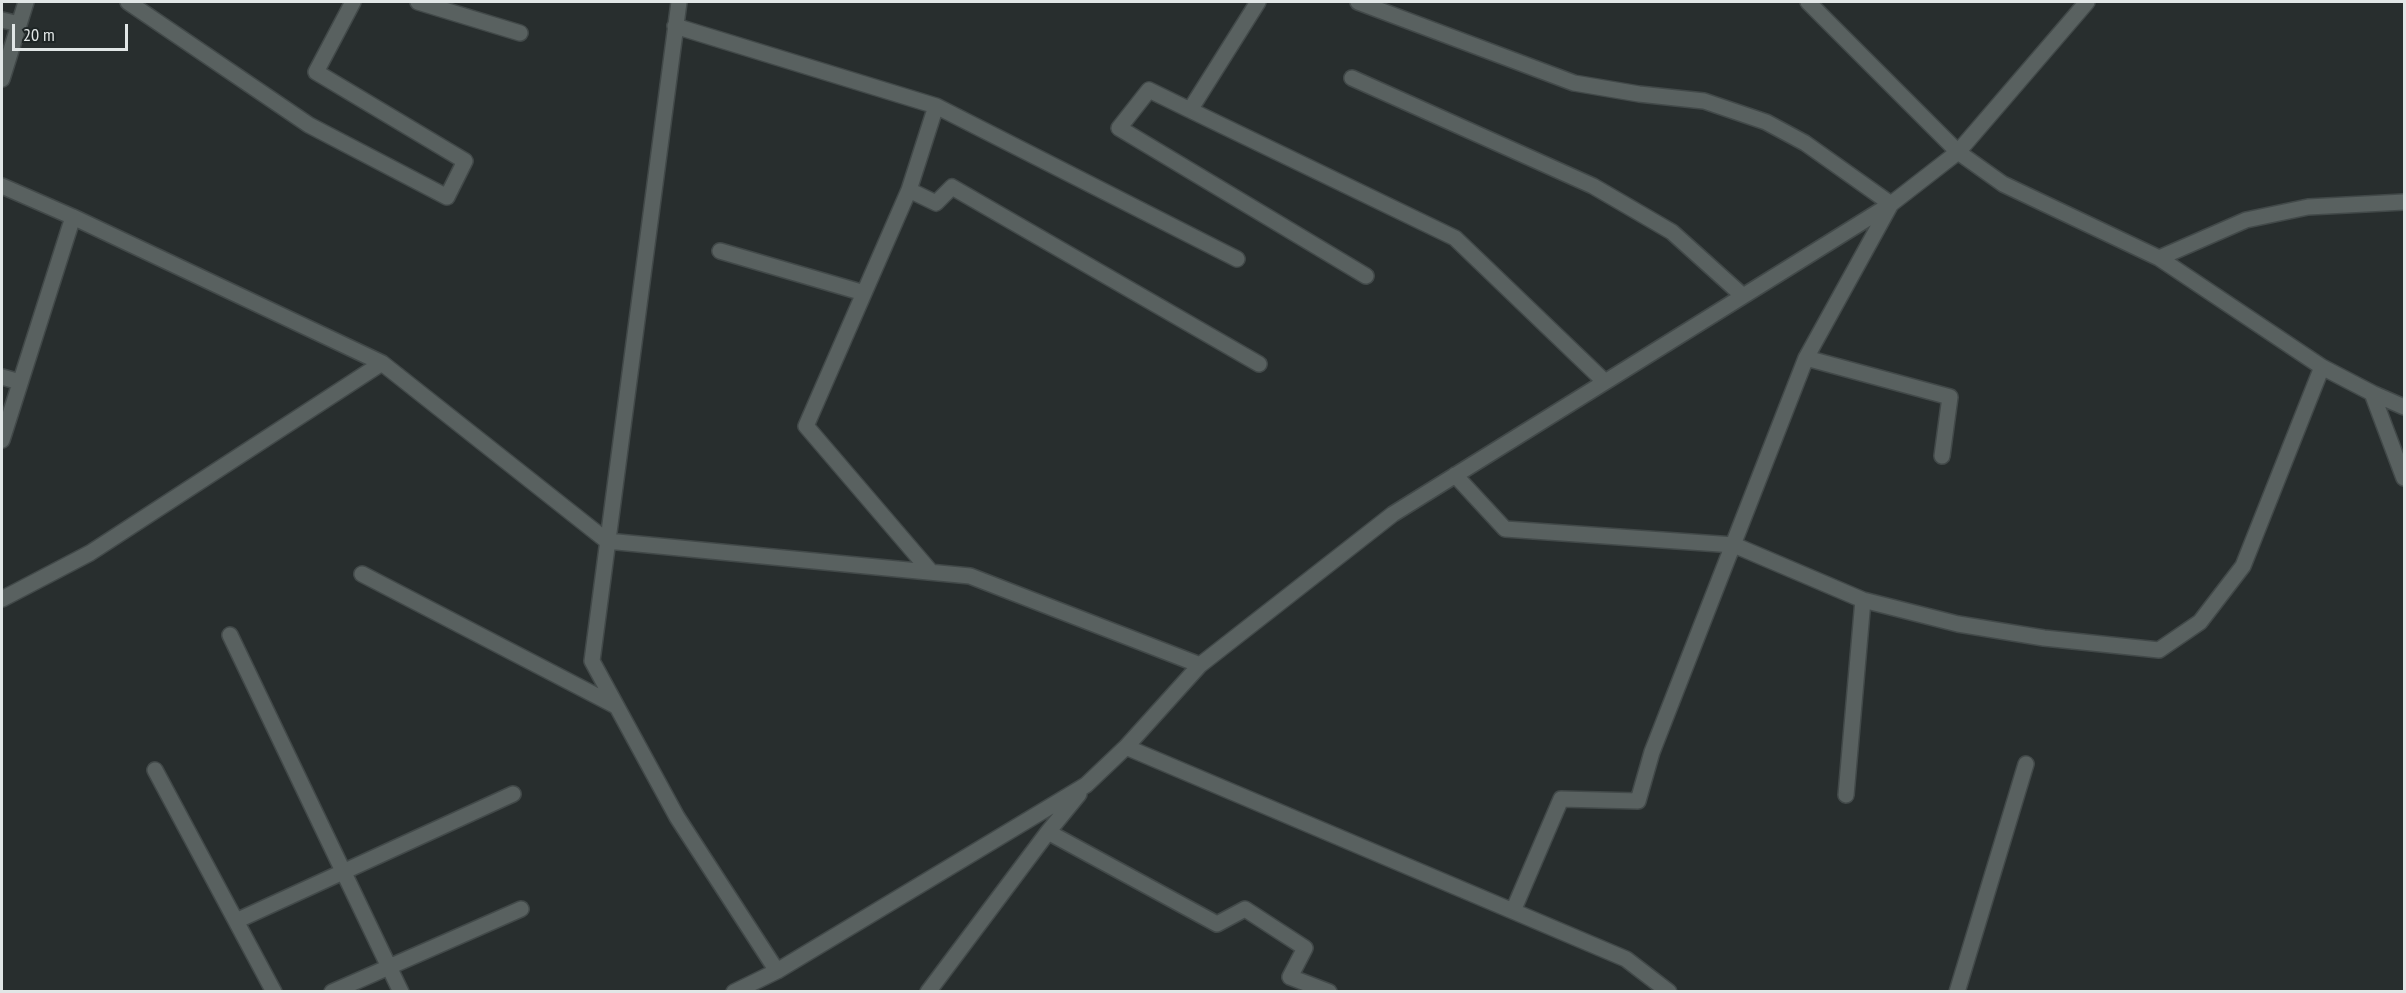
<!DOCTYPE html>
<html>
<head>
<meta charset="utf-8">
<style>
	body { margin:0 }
	#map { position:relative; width:2406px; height:993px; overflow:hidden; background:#282e2e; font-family:"PT Sans Narrow",sans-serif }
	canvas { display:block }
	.frame { position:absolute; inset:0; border:3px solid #e1e6e6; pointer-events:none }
	.scale { position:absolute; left:12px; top:24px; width:116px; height:27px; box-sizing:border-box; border:3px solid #e1e6e6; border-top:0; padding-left:8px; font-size:18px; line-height:21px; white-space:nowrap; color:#e1e6e6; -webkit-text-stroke:4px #1e2525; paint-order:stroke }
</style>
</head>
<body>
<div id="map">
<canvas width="2406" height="993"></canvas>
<div class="frame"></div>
<div class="scale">20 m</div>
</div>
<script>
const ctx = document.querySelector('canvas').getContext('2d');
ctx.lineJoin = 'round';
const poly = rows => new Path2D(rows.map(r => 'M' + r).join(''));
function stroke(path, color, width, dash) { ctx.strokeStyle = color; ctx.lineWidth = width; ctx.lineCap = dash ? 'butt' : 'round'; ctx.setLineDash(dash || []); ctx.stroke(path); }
const minor = poly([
	[128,2,309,125,447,197,465,161,316,72,353,2],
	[418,2,520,33],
	[679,2,592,661,677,817,777,971],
	[1258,2,1190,110,1149,90,1119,128,1366,276],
	[1358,2,1574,83,1639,94,1704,101,1766,122,1805,143,1891,204,1806,358,1652,752,1638,801,1561,799,1513,911],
	[1808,2,1958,152,2003,184,2159,258,2322,367,2372,393,2404,478],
	[2,20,19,24],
	[675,26,936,106,909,190,936,203,952,187,1259,364],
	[1352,78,1593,186,1672,232,1743,296],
	[2,79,26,2],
	[936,106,1237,259],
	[1190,110,1455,238,1604,381],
	[2,186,73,217,382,363,607,541,970,576,1200,665],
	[909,190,806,426,931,572],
	[720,251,864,293],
	[2159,258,2246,220,2308,207,2404,202],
	[1806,358,1950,397,1942,456],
	[2,377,20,382],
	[2372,393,2404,407],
	[2,440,73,217],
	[1455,475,1505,529,1734,545,1863,600,1958,624,2044,638,2159,650,2200,622,2243,566,2322,367],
	[362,574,616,706],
	[2,599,90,553,382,363],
	[230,635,401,992],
	[1126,747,1626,959,1669,992],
	[155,770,274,992],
	[1846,795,1863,600],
	[1048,832,1217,924,1245,909,1305,948,1290,977,1329,992],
	[236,921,513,794],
	[332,992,521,909],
	[734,992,777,971,1086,785,1126,747,1200,665,1393,514,1891,204,1958,152,2087,2],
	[928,992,1048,832,1079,794],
	[1957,992,2026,764]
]);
stroke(minor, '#424949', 18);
stroke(minor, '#596160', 15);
</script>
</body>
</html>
